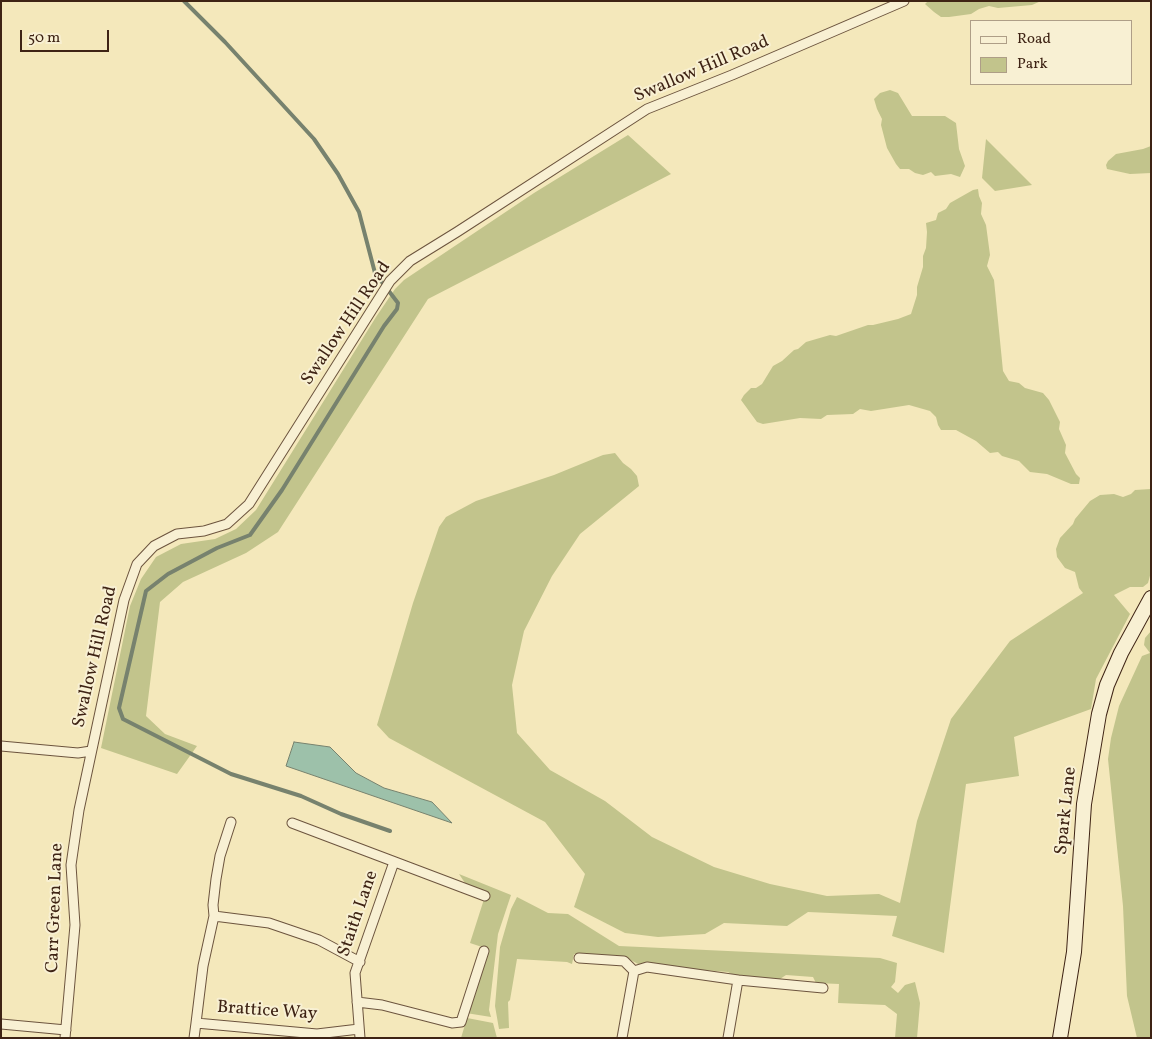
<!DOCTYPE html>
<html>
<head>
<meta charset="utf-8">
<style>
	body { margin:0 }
	#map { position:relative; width:1152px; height:1039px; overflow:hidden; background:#f4e8bb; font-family:Vollkorn,serif }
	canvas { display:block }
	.frame { position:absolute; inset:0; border:2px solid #3e2314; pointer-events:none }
	.legend { position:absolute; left:970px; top:20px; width:162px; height:65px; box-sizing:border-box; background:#f8f0d3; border:1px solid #ae9e87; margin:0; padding:6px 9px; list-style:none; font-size:15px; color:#3e2314 }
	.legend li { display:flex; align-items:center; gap:10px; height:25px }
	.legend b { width:25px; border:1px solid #ae9e87 }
	.scale { position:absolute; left:20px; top:30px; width:89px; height:22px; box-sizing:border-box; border:2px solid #3e2314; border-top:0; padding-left:6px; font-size:15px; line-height:18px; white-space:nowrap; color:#3e2314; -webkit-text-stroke:4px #f8f0d3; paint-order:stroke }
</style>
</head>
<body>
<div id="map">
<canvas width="1152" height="1039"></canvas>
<div class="frame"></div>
<ul class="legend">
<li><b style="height:6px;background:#f8f0d3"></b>Road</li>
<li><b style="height:14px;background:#c2c48c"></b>Park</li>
</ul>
<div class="scale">50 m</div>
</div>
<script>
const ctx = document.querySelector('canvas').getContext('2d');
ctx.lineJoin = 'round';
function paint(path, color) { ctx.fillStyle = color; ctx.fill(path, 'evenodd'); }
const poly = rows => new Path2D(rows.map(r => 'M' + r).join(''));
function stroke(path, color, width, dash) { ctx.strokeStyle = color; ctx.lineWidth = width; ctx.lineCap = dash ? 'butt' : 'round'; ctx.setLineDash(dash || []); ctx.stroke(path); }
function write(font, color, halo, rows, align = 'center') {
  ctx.font = font + ' Vollkorn,serif'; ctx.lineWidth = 4; ctx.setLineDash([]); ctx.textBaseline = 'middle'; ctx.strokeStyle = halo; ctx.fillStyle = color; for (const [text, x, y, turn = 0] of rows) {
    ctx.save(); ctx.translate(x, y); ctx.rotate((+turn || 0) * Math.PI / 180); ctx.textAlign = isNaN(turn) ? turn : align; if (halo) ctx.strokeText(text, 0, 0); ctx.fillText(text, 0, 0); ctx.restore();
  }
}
paint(poly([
	[928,1,1041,1,1032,5,998,8,989,6,979,9,971,14,949,17,941,17,934,12,925,4],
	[890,90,898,93,912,116,945,116,956,123,959,149,965,166,960,177,951,174,935,176,931,172,923,175,915,173,909,169,900,169,896,164,887,148,881,125,882,119,877,109,874,99,880,93],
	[628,135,671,174,428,299,278,532,246,553,183,582,160,602,146,716,165,734,197,746,177,774,101,748,130,606,141,579,156,557,181,544,215,539,236,529,256,510,376,317,395,289,404,280,534,193],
	[986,139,1032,185,995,191,982,178],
	[1151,146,1151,173,1130,174,1107,169,1106,165,1108,161,1116,154,1143,149],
	[978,189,979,196,982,203,981,214,986,225,990,255,987,266,994,280,1003,371,1009,381,1019,383,1025,388,1043,393,1049,400,1060,422,1059,429,1066,445,1065,453,1076,474,1080,478,1079,484,1071,484,1047,474,1030,472,1019,461,1002,456,998,452,990,453,976,441,956,430,941,430,938,425,936,417,930,411,909,405,871,411,860,409,853,414,827,415,821,419,800,418,763,424,757,422,741,400,744,395,751,388,756,388,762,384,773,366,782,361,794,350,798,349,806,342,830,335,836,336,868,325,873,325,898,319,911,314,917,295,917,287,923,267,923,256,926,248,927,232,926,223,936,220,938,213,946,209,950,203,973,190],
	[615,453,623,463,631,469,637,476,639,486,580,534,552,576,524,631,512,685,517,733,550,770,605,801,652,837,714,867,770,884,827,896,879,894,900,903,917,821,951,719,1010,641,1083,593,1079,588,1075,572,1065,568,1057,557,1056,549,1060,538,1073,524,1075,519,1090,501,1100,495,1114,494,1123,497,1131,494,1135,490,1151,489,1151,572,1148,583,1143,587,1130,587,1114,595,1130,614,1096,679,1091,709,1014,737,1019,776,966,784,944,953,892,936,897,916,808,912,787,926,724,923,705,934,658,937,625,933,574,907,585,874,545,822,389,738,377,725,413,603,439,527,446,517,476,501,554,475,603,455],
	[1151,631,1151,1038,1137,1038,1127,996,1123,906,1108,759,1111,738,1119,706,1142,656,1150,653,1144,645,1145,638],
	[459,874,511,895,498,934,489,1010,491,1017,466,1013,485,948,470,943,485,896,469,889],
	[517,897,548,913,568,914,619,946,880,958,897,963,895,982,891,987,898,993,905,985,915,982,920,1003,917,1038,895,1038,897,1014,885,1005,838,1003,839,984,816,983,813,977,786,975,780,979,735,976,728,972,640,965,625,957,574,954,572,964,567,962,517,959,510,1000,508,1002,509,1028,499,1029,495,1006,500,947,511,909],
	[467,1018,493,1023,497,1038,461,1038]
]), '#c2c48c');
const water = poly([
	[294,742,330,747,356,773,384,788,432,802,452,823,286,766,294,742]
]);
paint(water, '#9dc1aa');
stroke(water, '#77826e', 1);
stroke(poly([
	[184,1,225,42,314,139,338,174,359,212,375,273,398,303,397,309,384,326,282,490,250,535,217,548,168,574,146,591,119,708,123,719,231,774,301,796,341,814,390,831]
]), '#77826e', 4);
const minor = poly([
	[1,746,78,753,91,751],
	[292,823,485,896],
	[214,916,213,905,216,879,220,856,231,822],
	[579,958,624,961,634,971],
	[357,1002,382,1005,452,1023,461,1022,484,951],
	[1,1024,66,1030],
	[359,1029,317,1034,196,1023,203,966,214,916,269,923,319,940,360,962],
	[65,1038,75,925,71,865,79,810,124,600,137,564,154,546,177,534,204,531,227,524,249,504,390,281,410,261,457,232,647,109,732,75,904,1],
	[194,1038,196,1023],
	[360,1038,355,973,394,862],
	[622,1038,634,971,647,967,738,980,823,988],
	[728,1038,738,980]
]);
const secondary = poly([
	[1060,1038,1074,952,1084,804,1099,714,1107,685,1121,653,1151,598]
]);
stroke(minor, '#6c543e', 11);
stroke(secondary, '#3e2314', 16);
stroke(minor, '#f8f0d3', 9);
stroke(secondary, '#f8f0d3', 14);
write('18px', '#3e2314', '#f8f0d3', [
	["Swallow Hill Road",702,70,-23],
	["Swallow Hill Road",347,324,-56],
	["Swallow Hill Road",96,657,-77],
	["Spark Lane",1067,811,-84],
	["Carr Green Lane",56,908,-88],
	["Staith Lane",359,914,-71],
	["Brattice Way",267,1012,4]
]);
</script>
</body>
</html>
